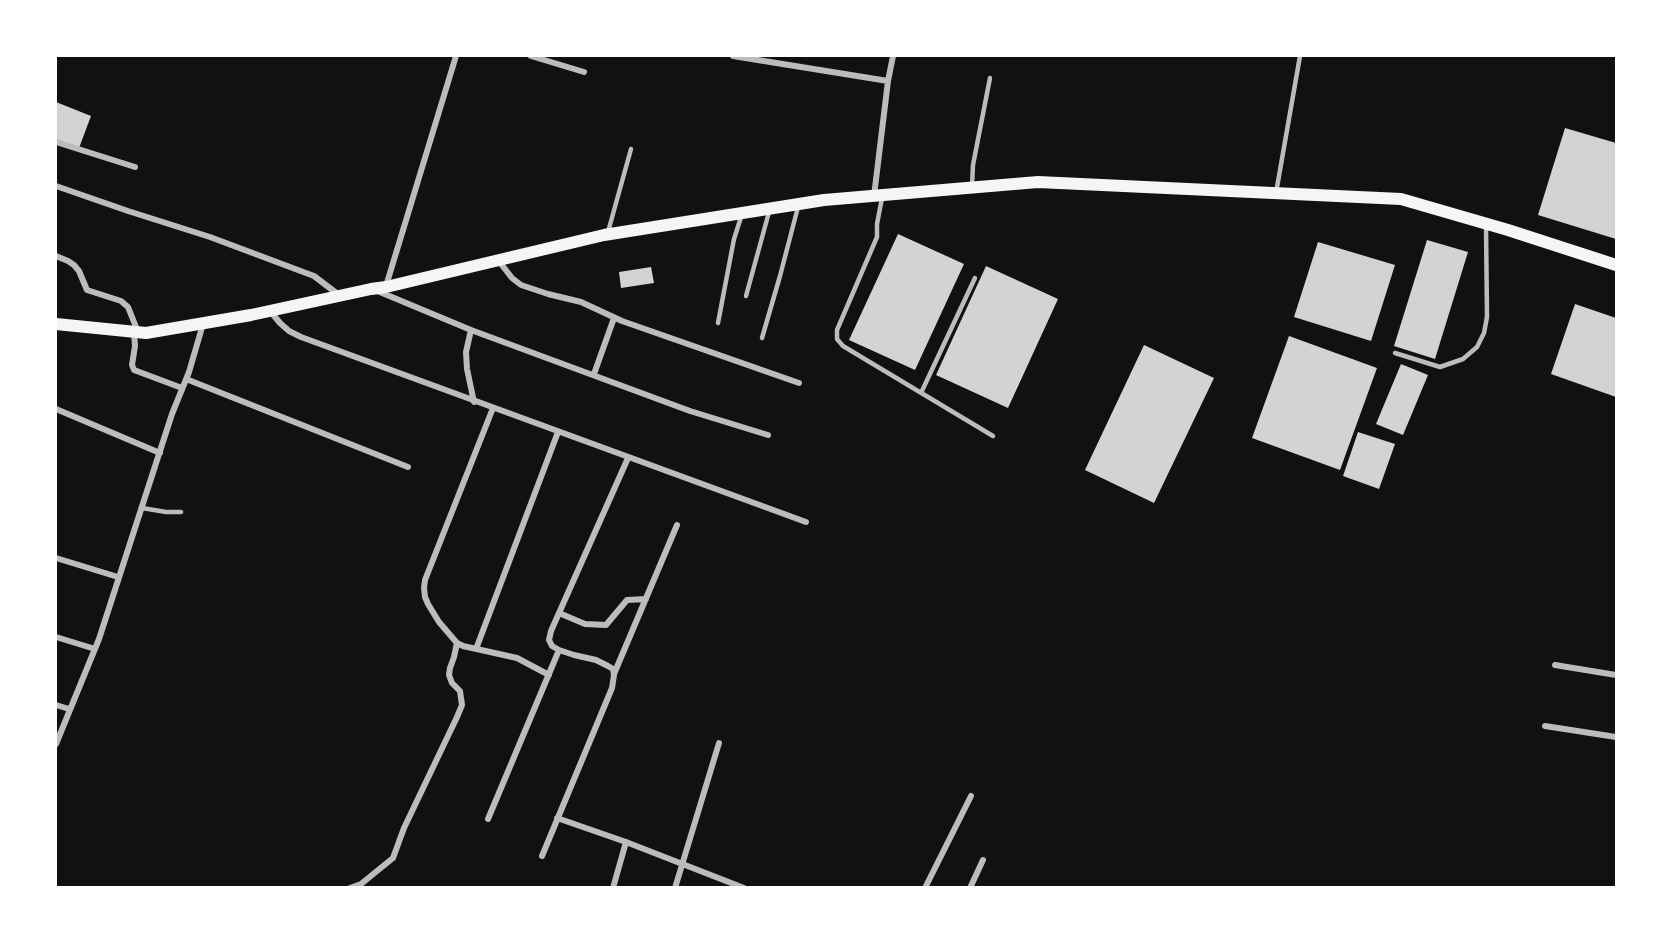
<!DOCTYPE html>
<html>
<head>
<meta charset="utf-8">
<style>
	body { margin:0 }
	#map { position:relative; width:1672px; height:943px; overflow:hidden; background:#111; font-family:Commissioner,sans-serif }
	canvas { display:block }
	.frame { position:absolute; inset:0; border:57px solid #fff; pointer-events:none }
</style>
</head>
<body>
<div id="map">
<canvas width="1672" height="943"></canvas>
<div class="frame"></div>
</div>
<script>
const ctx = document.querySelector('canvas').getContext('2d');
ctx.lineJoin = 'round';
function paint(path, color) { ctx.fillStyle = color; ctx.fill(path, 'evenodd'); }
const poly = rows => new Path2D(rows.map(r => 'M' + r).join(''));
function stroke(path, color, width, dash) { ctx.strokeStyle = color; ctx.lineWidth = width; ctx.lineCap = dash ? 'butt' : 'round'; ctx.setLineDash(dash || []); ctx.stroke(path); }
paint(poly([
	[56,102,91,116,79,148,56,139],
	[1565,128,1616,143,1616,239,1538,215],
	[898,234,964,264,915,370,849,340],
	[1427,240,1468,252,1435,359,1394,346],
	[1318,242,1395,265,1371,341,1294,317],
	[986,266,1058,299,1008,408,936,375],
	[651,267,654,283,621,288,619,272],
	[1575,304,1616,318,1616,397,1551,374],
	[1289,336,1377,368,1340,470,1252,438],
	[1144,345,1214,378,1154,503,1085,470],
	[1401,364,1428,375,1403,435,1376,424],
	[1358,432,1395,444,1379,489,1343,476]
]), '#d3d3d3');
stroke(poly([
	[972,185,973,165,990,78],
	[1276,193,1300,56],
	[882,198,877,224,877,237,837,330,837,339,843,346,993,436],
	[608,232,631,149],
	[746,296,769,212],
	[718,323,734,239,742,214],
	[762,338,780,276,798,207],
	[1395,353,1440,367,1463,359,1477,347,1484,333,1487,317,1486,226],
	[921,393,975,278],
	[142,508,166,512,181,512]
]), '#bcbcbc', 4.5);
stroke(poly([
	[531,56,584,72],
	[733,56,888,81],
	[56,142,135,167],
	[56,186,128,211,210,237,314,276,339,295],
	[874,196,888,81,893,56],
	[56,256,68,261,74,265,79,271,87,290,121,301,128,307,138,332],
	[498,260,512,278,521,285,548,294,581,302,622,321,799,383],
	[386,286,456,56],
	[375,290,471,330,690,411,768,435],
	[270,311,280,323,289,331,301,337,806,522],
	[471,330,466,352,467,369,474,402],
	[134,332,135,346,132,365,134,370,182,388],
	[594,374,614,318],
	[186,379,408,467],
	[493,408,425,580,424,588,425,597,428,604,439,622,457,643,463,646,517,658,549,675],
	[56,409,160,453],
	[56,558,118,577],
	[559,613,585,624,606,625,627,600,646,599],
	[56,637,95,649],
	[476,649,558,432],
	[1555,665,1616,675],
	[614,674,677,525],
	[56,705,69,709],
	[1545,726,1616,737],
	[56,744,99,639,172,414,189,372,203,324],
	[557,818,626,842,744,888],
	[488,819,559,650],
	[542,856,612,688,614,675,613,669,608,666,596,660,574,655,559,650,552,646,549,640,551,631,628,458],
	[350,888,361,884,393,858,404,828,457,717,462,705,460,691,452,683,449,675,450,668,454,657,457,643],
	[613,888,626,842],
	[675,888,719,743],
	[925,888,971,796],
	[970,888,983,860]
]), '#bcbcbc', 6);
stroke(poly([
	[56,324,146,333,251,315,371,289,386,287,604,235,824,200,1038,182,1401,199,1508,230,1616,265]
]), '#f5f5f5', 12);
</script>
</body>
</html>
